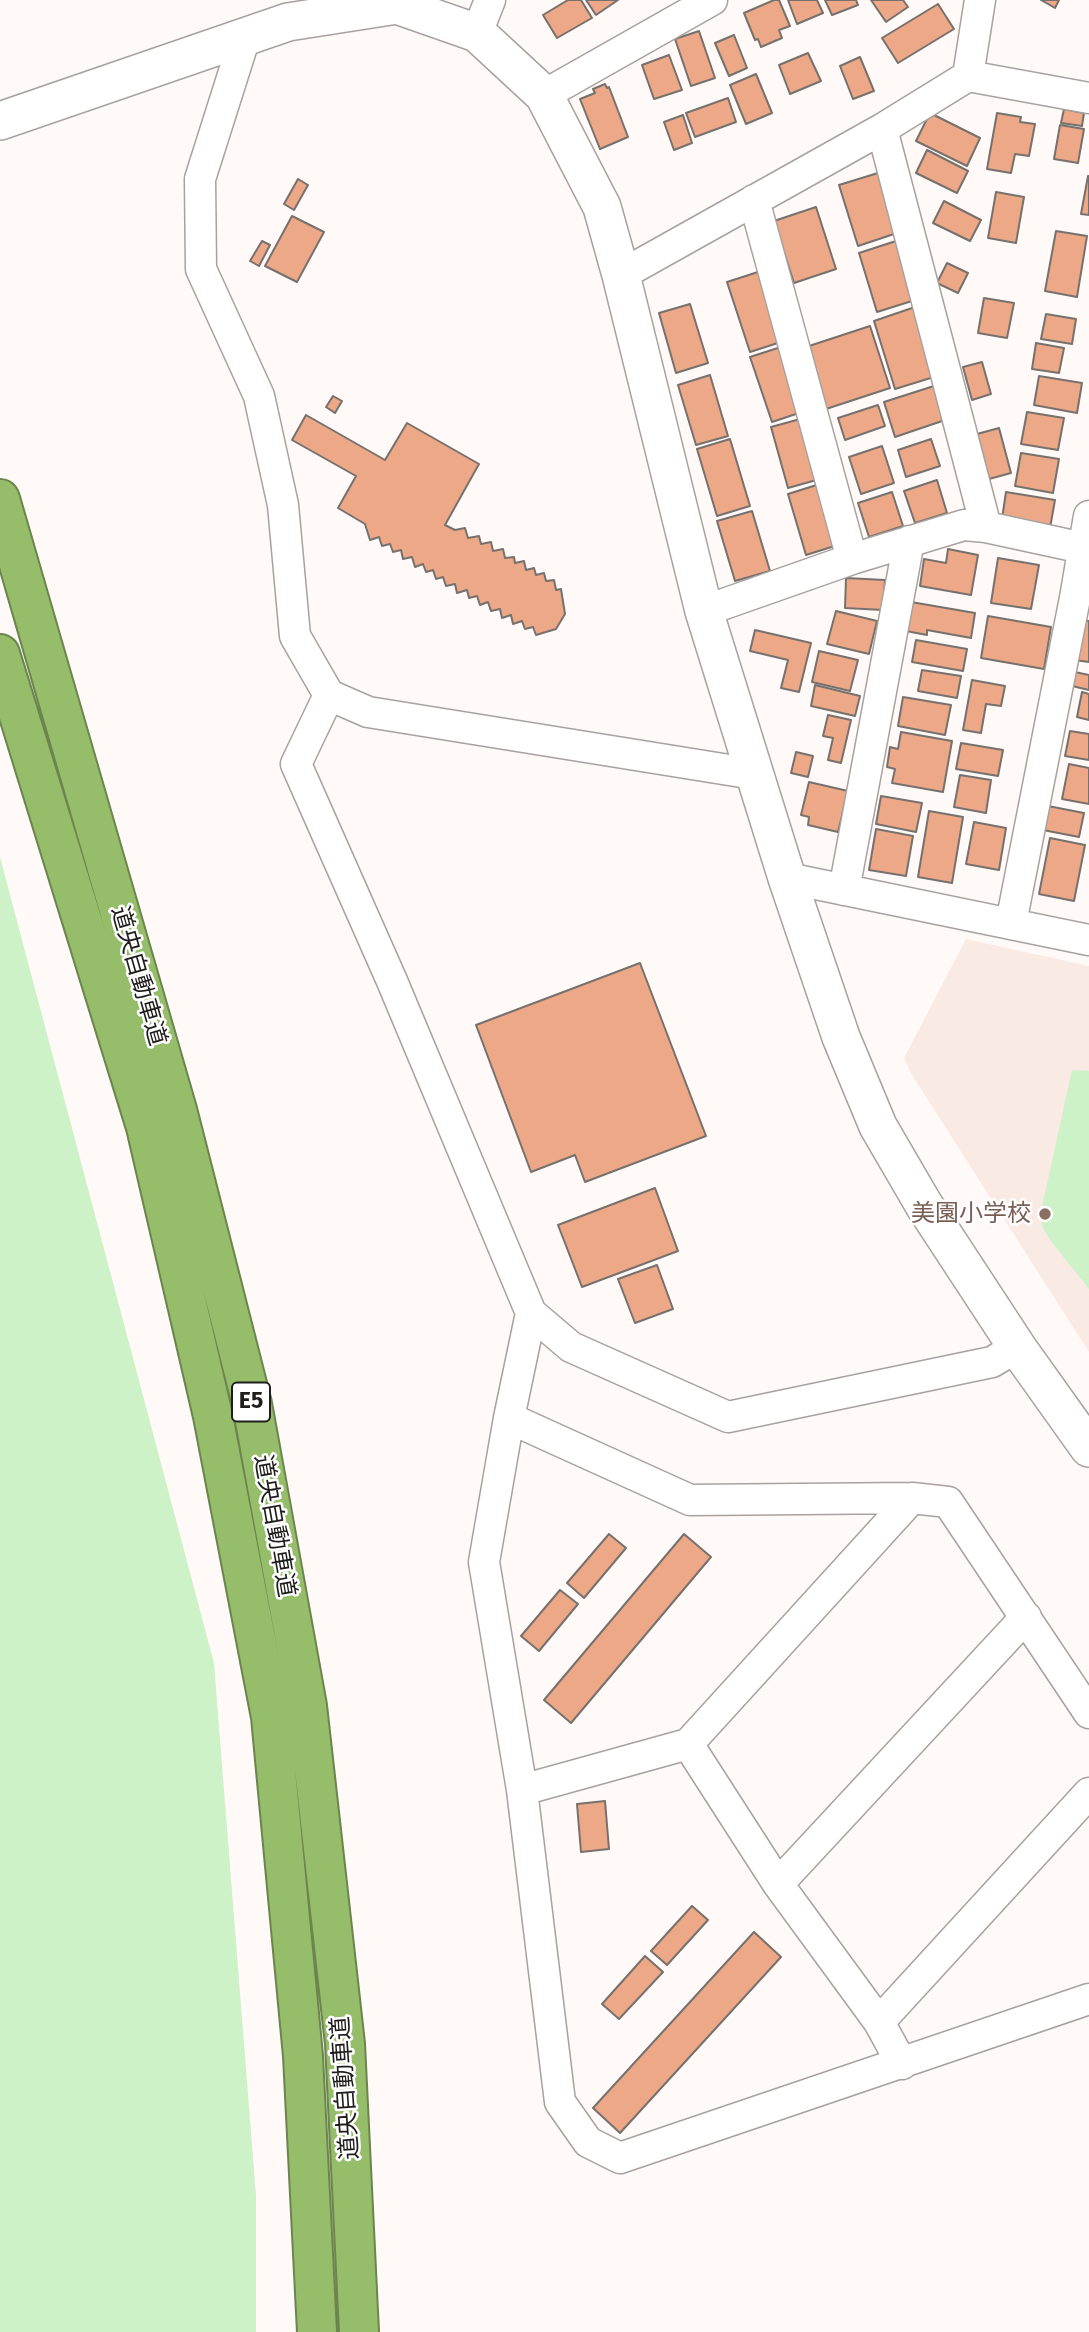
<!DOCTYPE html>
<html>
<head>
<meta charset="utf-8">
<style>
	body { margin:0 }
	canvas { display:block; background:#fff9f7 }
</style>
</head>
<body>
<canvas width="1089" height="2332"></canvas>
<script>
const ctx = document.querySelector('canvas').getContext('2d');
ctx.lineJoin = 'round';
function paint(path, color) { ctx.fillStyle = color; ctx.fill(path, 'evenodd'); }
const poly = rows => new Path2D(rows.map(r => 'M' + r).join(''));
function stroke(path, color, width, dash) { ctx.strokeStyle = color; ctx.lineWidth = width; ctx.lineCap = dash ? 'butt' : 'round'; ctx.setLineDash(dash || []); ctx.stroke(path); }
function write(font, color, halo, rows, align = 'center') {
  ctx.font = font + ' "Fira Sans","Noto Sans JP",sans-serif'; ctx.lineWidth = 5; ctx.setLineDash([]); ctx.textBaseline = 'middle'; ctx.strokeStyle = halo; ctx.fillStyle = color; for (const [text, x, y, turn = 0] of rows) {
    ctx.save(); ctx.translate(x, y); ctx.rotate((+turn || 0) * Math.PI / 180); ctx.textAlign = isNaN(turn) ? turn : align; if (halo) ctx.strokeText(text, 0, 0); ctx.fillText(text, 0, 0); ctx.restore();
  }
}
paint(poly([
	[966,939,1089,966,1089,1352,912,1075,904,1058]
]), '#f9eae4');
paint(poly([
	[0,857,214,1663,256,2195,256,2332,0,2332],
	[1072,1070,1089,1071,1089,1289,1050,1240,1043,1228,1040,1216]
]), '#cef2c8');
const building = poly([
	[568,0,581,0,592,18,557,38,543,15,568,0],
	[586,0,618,0,596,15,586,0],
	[774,0,779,0,790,26,779,30,782,38,761,47,758,39,755,40,744,13,774,0],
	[788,0,817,0,823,13,797,24,788,0],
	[825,0,856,0,858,5,832,15,825,0],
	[871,0,903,0,908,7,886,22,871,0],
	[1041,0,1059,0,1055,8,1041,0],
	[938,4,954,29,898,63,882,38,938,4],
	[699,31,715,78,691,86,675,39,699,31],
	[734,35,747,68,729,76,715,43,734,35],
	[808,53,821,81,790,94,779,65,808,53],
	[669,55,682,90,654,99,642,65,669,55],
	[860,57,874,91,853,99,840,66,860,57],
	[756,74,772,113,746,124,730,85,756,74],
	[605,84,607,88,609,87,628,137,600,149,580,99,595,93,593,89,605,84],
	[728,98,736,122,695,137,686,113,728,98],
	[1064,109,1084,113,1082,126,1061,123,1064,109],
	[930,113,980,138,967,166,916,141,930,113],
	[997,113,1021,117,1020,122,1035,124,1029,156,1015,154,1011,173,987,169,997,113],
	[683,115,692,143,674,150,664,122,683,115],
	[1060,125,1084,129,1078,163,1054,159,1060,125],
	[927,150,968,171,957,193,916,173,927,150],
	[878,173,897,233,858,246,839,185,878,173],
	[1088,176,1089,176,1089,215,1081,214,1088,176],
	[298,179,308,185,294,210,284,204,298,179],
	[996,192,1024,197,1016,243,988,238,996,192],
	[944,201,981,220,970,241,933,223,944,201],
	[816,207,836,269,794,283,774,221,816,207],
	[292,216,324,232,297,282,265,266,292,216],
	[1056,231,1087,236,1077,297,1045,291,1056,231],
	[262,241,270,245,259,266,250,261,262,241],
	[896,241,915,300,877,312,859,253,896,241],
	[947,263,968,273,958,293,937,283,947,263],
	[761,271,784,341,750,352,727,282,761,271],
	[984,298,1014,303,1007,338,978,333,984,298],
	[690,304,708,363,676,373,659,313,690,304],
	[915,307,937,376,895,389,874,321,915,307],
	[1046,314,1076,319,1072,344,1041,339,1046,314],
	[870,326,890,388,826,409,806,347,870,326],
	[1036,343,1064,348,1059,373,1032,369,1036,343],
	[784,346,805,411,772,422,750,357,784,346],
	[982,362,991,394,972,400,963,367,982,362],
	[710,375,728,436,696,445,678,385,710,375],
	[1039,376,1082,383,1077,413,1034,405,1039,376],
	[937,385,948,419,895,437,884,402,937,385],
	[333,396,342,401,335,413,326,407,333,396],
	[878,405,885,426,845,440,838,418,878,405],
	[1027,412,1064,418,1058,450,1021,444,1027,412],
	[306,415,385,460,407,423,479,464,445,525,455,530,465,528,468,538,479,536,481,544,491,542,493,551,503,549,505,558,514,557,515,563,524,561,526,570,534,568,536,575,544,573,546,581,554,580,556,590,561,589,565,614,556,629,536,635,533,627,525,629,522,621,513,624,511,615,502,618,500,609,491,611,488,602,480,605,477,596,469,598,467,590,457,593,455,584,446,586,443,577,436,579,433,570,426,572,423,564,415,567,412,557,403,559,401,550,393,552,390,544,382,546,379,537,370,540,365,524,338,508,356,476,292,440,306,415],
	[804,418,820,479,788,488,771,427,804,418],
	[999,428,1011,473,989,479,977,434,999,428],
	[730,439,750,506,717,516,697,449,730,439],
	[931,439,940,466,906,477,898,450,931,439],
	[882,446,894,483,861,494,849,457,882,446],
	[1021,453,1059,459,1053,493,1015,486,1021,453],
	[937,480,947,513,915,523,904,491,937,480],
	[823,483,841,544,806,555,788,494,823,483],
	[892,492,903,526,869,537,858,503,892,492],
	[1006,492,1055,500,1050,528,1002,519,1006,492],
	[752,511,770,571,735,581,717,521,752,511],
	[948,549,978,555,971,595,920,586,924,559,946,563,948,549],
	[998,558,1039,565,1031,609,991,603,998,558],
	[846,578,885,580,883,610,845,608,846,578],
	[911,602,975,613,971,638,927,630,927,635,906,631,911,602],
	[836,611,877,621,869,654,827,644,836,611],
	[988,616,1051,627,1044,669,981,658,988,616],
	[1082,620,1089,621,1089,662,1074,660,1082,620],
	[755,630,811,643,799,692,781,688,788,660,750,651,755,630],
	[916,640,967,649,963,671,912,662,916,640],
	[819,651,858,660,850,691,812,682,819,651],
	[922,670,961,676,957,698,918,691,922,670],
	[1075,672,1089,675,1089,690,1072,686,1075,672],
	[972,680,1005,686,1001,706,986,704,981,733,963,730,972,680],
	[815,685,860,696,855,716,811,706,815,685],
	[1082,692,1089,694,1089,720,1077,717,1082,692],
	[903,697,951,705,945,735,898,726,903,697],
	[828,715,851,720,841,763,828,760,833,738,823,736,828,715],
	[1070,731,1089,734,1089,760,1065,756,1070,731],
	[901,732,952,741,943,792,892,783,895,769,887,767,890,747,898,749,901,732],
	[961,743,1003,750,998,776,956,769,961,743],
	[796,752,813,756,808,777,791,773,796,752],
	[1069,764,1089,768,1089,804,1062,799,1069,764],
	[960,775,991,780,986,813,954,807,960,775],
	[809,782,848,791,838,832,808,825,809,817,801,815,809,782],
	[881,796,922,803,916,832,876,824,881,796],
	[1048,806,1084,813,1079,837,1043,830,1048,806],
	[929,811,963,817,952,883,918,877,929,811],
	[974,822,1006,828,999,870,966,864,974,822],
	[876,829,913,836,906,876,869,870,876,829],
	[1050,838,1085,845,1074,901,1039,894,1050,838],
	[640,963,706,1136,585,1182,575,1155,531,1172,476,1025,640,963],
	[655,1188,678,1251,582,1287,558,1225,655,1188],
	[657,1265,673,1309,635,1323,618,1279,657,1265],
	[609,1534,626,1548,584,1598,567,1583,609,1534],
	[684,1534,711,1557,571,1723,544,1700,684,1534],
	[560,1590,578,1604,539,1651,521,1636,560,1590],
	[605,1801,609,1849,581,1852,577,1804,605,1801],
	[692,1906,708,1920,667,1965,651,1951,692,1906],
	[754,1932,781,1957,620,2133,593,2108,754,1932],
	[645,1956,663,1972,619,2019,602,2004,645,1956]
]);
paint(building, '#eda888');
stroke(building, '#77716e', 2);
const minor = poly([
	[477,33,490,0],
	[245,37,200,179,201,269,259,396,283,505,295,636,329,695,368,712,754,774],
	[968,76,980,0],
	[544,95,712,0],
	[882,129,986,527],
	[754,200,852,559],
	[621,275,882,129,968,76,1089,98],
	[704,611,852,559,964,525,986,527,1083,548],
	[329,695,296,764,392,981,531,1313,571,1347,728,1417,992,1362,1017,1347],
	[787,878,1089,940],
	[844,890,909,541],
	[1011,923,1075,598,1089,516],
	[531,1313,509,1418,484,1562,522,1790,560,2102,588,2142,620,2158,1089,1999],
	[509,1418,690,1500,912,1498,948,1502,1089,1713],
	[522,1790,688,1744],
	[778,1884,1026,1617],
	[879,2022,1089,1793],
	[902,2064,879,2022,778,1884,688,1744,912,1498]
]);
const tertiary = poly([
	[0,121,288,22,397,5,477,33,544,95,602,207,621,275,704,611,787,878,841,1037,878,1126,924,1205,1017,1347,1089,1448]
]);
const motorway = poly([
	[0,499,177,1110,252,1404,307,1706,345,2044,359,2332],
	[0,654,146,1127,213,1416,271,1717,303,2056,317,2332]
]);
stroke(minor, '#a8a29f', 33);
stroke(tertiary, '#a8a29f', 40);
stroke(motorway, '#6c854f', 42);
stroke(minor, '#fff', 30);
stroke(tertiary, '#fff', 37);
stroke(motorway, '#95bd6a', 38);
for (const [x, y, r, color] of [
	[1045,1214,7,"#8d6e63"]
]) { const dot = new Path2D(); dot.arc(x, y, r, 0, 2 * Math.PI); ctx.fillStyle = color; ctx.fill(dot); stroke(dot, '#fff', 2.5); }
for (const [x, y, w] of [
	[251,1402,38]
]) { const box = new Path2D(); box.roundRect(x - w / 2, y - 19.5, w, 39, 5); ctx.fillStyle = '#fff'; ctx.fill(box); stroke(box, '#201e1d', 2); }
write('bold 23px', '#201e1d', null, [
	["E5",251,1402]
]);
write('24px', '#201e1d', '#fff', [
	["道央自動車道",138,976,74],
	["道央自動車道",274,1526,80],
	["道央自動車道",346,2088,-94]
]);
write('24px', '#785e54', '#fff', [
	["美園小学校",1031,1214]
], 'right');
</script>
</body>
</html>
